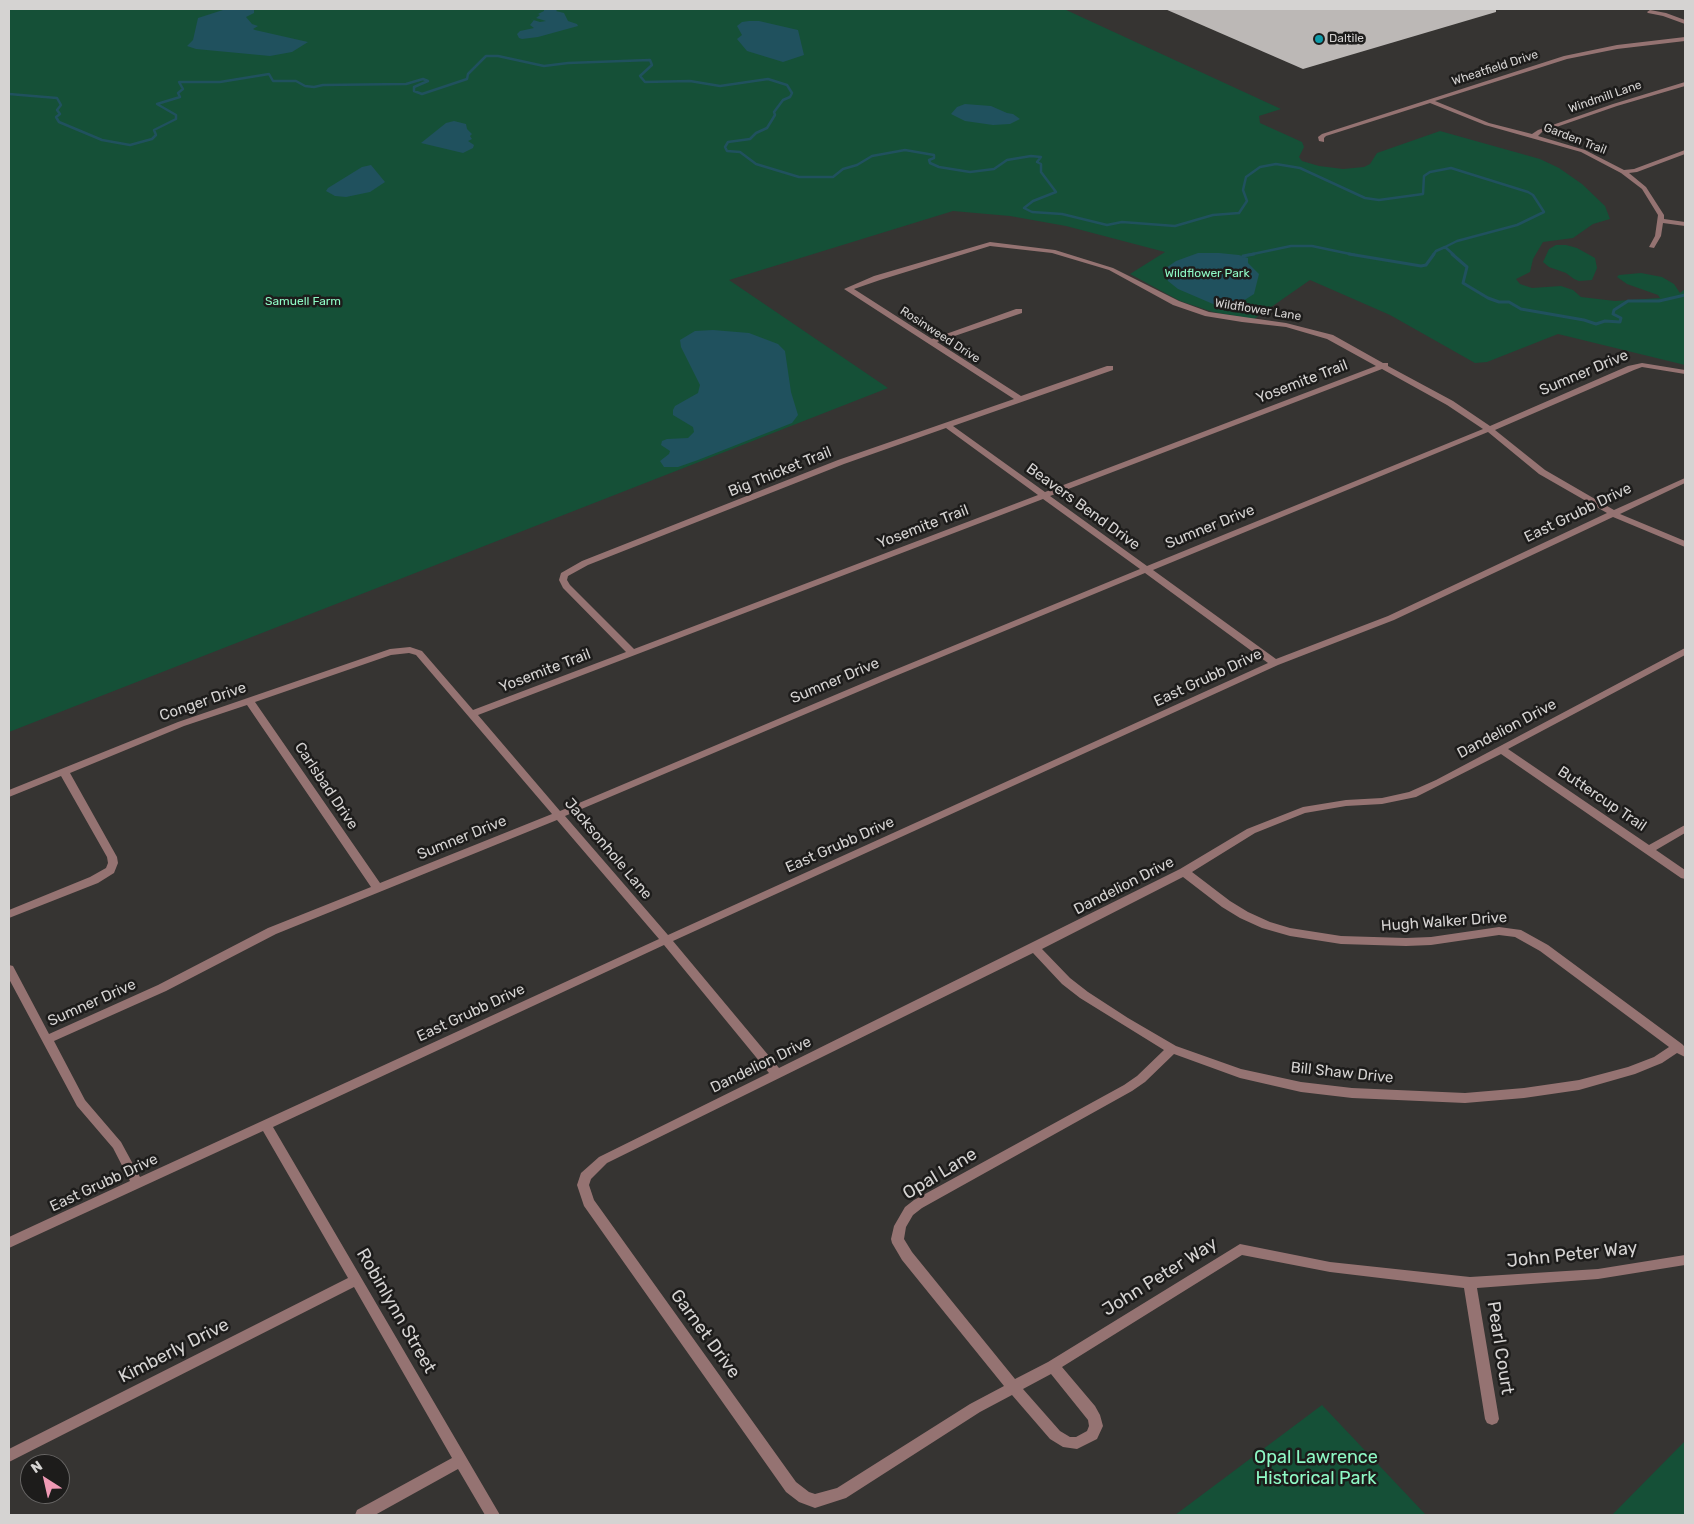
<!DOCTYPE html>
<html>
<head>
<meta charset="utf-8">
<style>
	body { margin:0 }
	#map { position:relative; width:1694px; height:1524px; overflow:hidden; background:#363432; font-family:Rubik,sans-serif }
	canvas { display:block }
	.frame { position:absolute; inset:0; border:10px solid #d5d3d2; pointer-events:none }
	.north { position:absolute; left:20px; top:1454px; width:50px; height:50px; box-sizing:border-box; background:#1d1c1b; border:1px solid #676564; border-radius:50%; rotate:325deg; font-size:14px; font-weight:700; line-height:20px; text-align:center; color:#d5d3d2 }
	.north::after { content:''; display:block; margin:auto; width:18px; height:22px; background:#f09ab5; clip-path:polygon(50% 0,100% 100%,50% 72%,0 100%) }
</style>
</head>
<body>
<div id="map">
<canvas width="1694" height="1524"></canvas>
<div class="frame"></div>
<div class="north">N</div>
</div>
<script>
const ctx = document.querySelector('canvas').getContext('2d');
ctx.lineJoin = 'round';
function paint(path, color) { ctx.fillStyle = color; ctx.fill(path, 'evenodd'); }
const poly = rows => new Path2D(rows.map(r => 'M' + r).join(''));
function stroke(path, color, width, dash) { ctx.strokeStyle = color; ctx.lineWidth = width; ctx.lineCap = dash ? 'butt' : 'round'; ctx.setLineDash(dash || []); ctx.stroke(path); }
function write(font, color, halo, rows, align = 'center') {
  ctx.font = font + ' Rubik,sans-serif'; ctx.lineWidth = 5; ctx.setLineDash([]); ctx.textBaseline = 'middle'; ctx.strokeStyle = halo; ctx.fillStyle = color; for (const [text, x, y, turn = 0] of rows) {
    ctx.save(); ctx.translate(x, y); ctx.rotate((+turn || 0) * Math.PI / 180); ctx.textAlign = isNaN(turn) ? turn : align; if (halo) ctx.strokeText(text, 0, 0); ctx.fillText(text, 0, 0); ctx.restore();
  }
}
paint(poly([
	[9,9,1064,9,1281,109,1259,116,1260,123,1302,142,1304,147,1299,157,1302,161,1319,166,1343,169,1364,167,1370,164,1377,153,1440,131,1540,159,1559,168,1582,184,1605,206,1610,219,1593,224,1573,238,1543,242,1533,259,1530,272,1516,279,1520,284,1532,288,1561,286,1573,290,1581,297,1615,301,1660,298,1658,295,1627,284,1617,277,1619,275,1641,273,1662,277,1674,284,1680,293,1685,289,1685,365,1558,334,1487,362,1475,363,1390,315,1310,280,1254,319,1213,312,1180,301,1130,274,1165,252,1066,226,1010,216,953,211,729,280,888,388,9,732],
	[1556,245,1566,245,1577,248,1595,258,1597,268,1592,280,1579,281,1574,279,1566,273,1549,267,1543,262,1549,249],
	[1322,1405,1426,1515,1175,1515],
	[1685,1441,1685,1515,1612,1515]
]), '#155037');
paint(poly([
	[226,9,254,9,254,13,246,17,252,24,258,26,253,29,255,30,308,42,292,52,270,56,196,49,187,46,193,40,198,18],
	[544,9,558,9,556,11,564,13,568,21,577,24,578,26,538,37,522,39,519,38,517,34,520,31,534,28,530,25,534,20,530,19,540,22,546,21,536,18,540,15,538,14,544,11],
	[749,21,759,21,798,30,804,55,783,62,747,51,737,39,742,35,737,26,742,22],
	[965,104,991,106,1007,113,1013,114,1020,119,1010,124,993,125,965,121,951,114,957,107],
	[454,121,466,124,467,129,472,134,470,136,472,139,468,141,474,145,473,148,463,153,421,143,446,123],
	[371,165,385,182,370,192,346,197,335,196,326,191,328,188,362,167],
	[1198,253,1219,253,1239,255,1248,258,1248,263,1259,274,1254,294,1243,301,1223,305,1220,307,1178,289,1168,281,1165,271,1166,268,1176,261],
	[713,330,749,333,778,344,785,351,791,392,798,415,792,423,698,460,678,467,664,467,660,461,669,454,670,451,661,445,662,441,667,439,688,438,694,432,693,427,673,415,673,410,675,406,698,393,700,385,681,347,680,340,695,331]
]), '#20515e');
stroke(poly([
	[9,94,57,98,61,105,57,110,60,114,56,117,59,122,102,140,130,145,152,139,156,135,154,130,176,119,176,115,157,104,180,97,178,93,183,89,179,82,220,82,269,74,273,81,296,81,305,86,314,87,323,85,406,84,423,79,428,81,414,87,414,91,422,94,467,79,468,74,486,56,498,56,544,66,568,63,650,60,652,65,640,76,645,82,690,81,720,86,768,79,787,85,792,93,790,97,783,100,774,112,775,115,767,128,756,133,750,139,728,142,725,147,727,151,740,152,756,164,799,177,833,177,843,169,857,165,872,156,905,150,934,155,934,158,929,160,930,163,939,167,970,172,994,169,1007,160,1031,156,1041,157,1037,162,1041,164,1041,172,1056,192,1033,201,1024,208,1032,212,1062,214,1107,225,1122,222,1175,226,1213,215,1239,213,1247,201,1243,190,1246,177,1260,167,1276,164,1300,168,1365,198,1379,200,1423,194,1424,176,1430,172,1451,168,1528,192,1533,195,1544,212,1517,225,1457,241,1445,247,1454,255],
	[1248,255,1291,246,1312,246,1355,255],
	[1433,255,1436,251,1445,247]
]), '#20515e', 2.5);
stroke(poly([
	[1349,254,1421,266,1426,265,1434,254],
	[1452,254,1467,267,1463,283,1488,298,1499,302,1509,302,1521,309,1584,320,1596,324,1605,321,1620,322,1621,318,1613,314,1614,310,1628,301,1659,301,1685,295],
	[1243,256,1254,254]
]), '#20515e', 3);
paint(poly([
	[1165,9,1496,9,1496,12,1303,69]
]), '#bcb8b6');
paint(poly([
	[1650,10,1666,13,1685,20,1685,24,1663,16,1648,13,1647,12,1650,10],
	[1685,37,1685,41,1617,49,1567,59,1435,101,1489,123,1532,134,1538,130,1613,104,1685,82,1685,86,1617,106,1542,132,1538,136,1585,150,1624,170,1634,169,1685,150,1685,154,1637,172,1629,173,1646,187,1664,215,1664,219,1685,222,1685,226,1663,223,1661,236,1654,248,1649,247,1655,236,1658,215,1642,189,1621,173,1581,152,1485,125,1430,103,1326,136,1324,138,1324,142,1319,141,1318,137,1322,134,1564,56,1617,45,1685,37],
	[990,242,1055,250,1113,268,1179,301,1209,312,1286,323,1333,335,1383,363,1388,363,1388,366,1453,401,1490,426,1628,366,1642,363,1685,370,1685,374,1642,367,1634,370,1495,430,1545,470,1614,510,1685,478,1685,483,1620,514,1685,541,1685,547,1613,517,1394,620,1278,665,673,941,779,1068,1180,869,1247,829,1303,807,1346,800,1382,798,1409,792,1436,780,1685,648,1685,655,1508,749,1649,845,1685,825,1685,833,1656,850,1685,870,1685,879,1681,878,1501,754,1416,797,1382,804,1346,806,1305,813,1255,833,1192,872,1230,901,1248,912,1270,922,1290,928,1341,936,1406,938,1431,937,1499,927,1521,930,1548,945,1682,1044,1685,1047,1685,1057,1677,1053,1662,1063,1635,1074,1579,1090,1524,1098,1465,1103,1352,1098,1301,1092,1240,1078,1174,1054,1145,1082,1132,1091,922,1208,913,1215,906,1227,904,1239,912,1252,1015,1379,1048,1362,1240,1244,1330,1262,1470,1277,1598,1269,1685,1255,1685,1265,1598,1279,1477,1288,1499,1419,1497,1423,1492,1425,1487,1423,1485,1419,1464,1288,1330,1272,1242,1255,1062,1367,1095,1406,1100,1415,1103,1426,1097,1439,1077,1449,1063,1447,1050,1439,1012,1395,980,1412,846,1498,815,1508,799,1502,786,1492,584,1206,577,1185,581,1173,599,1157,769,1073,664,945,273,1127,500,1515,485,1515,458,1469,375,1515,355,1515,357,1510,452,1458,354,1287,9,1462,9,1449,348,1278,263,1131,9,1248,9,1237,130,1181,113,1148,77,1106,9,979,9,965,13,966,49,1034,158,985,268,928,371,887,247,705,184,726,70,773,117,857,118,863,114,873,98,883,9,918,9,910,90,877,106,868,108,863,107,857,61,776,9,797,9,790,178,722,390,649,410,647,422,651,473,710,626,652,563,588,559,580,561,573,582,561,838,460,1014,399,844,289,874,276,990,242],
	[990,246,1052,253,1109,270,1173,305,1205,316,1242,322,1286,327,1327,339,1376,366,1045,492,953,426,1113,370,1113,366,1107,366,1021,396,937,342,1022,313,1022,309,1016,309,932,339,854,289,880,280,990,246],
	[1382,369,1447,405,1483,429,1147,566,1050,496,1382,369],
	[946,428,1038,495,634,649,570,585,567,580,568,576,588,565,844,464,946,428],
	[1488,432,1539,474,1607,513,1388,616,1276,659,1153,570,1488,432],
	[1043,499,1140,569,887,673,560,811,478,715,1043,499],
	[1145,573,1268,663,668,935,565,816,893,677,1145,573],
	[409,653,416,655,552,814,380,883,255,702,391,655,409,653],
	[557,820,659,939,140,1177,121,1142,85,1100,54,1041,166,991,276,934,557,820],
	[1183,877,1222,907,1240,918,1262,928,1290,936,1341,944,1406,946,1431,945,1499,935,1515,937,1540,951,1669,1047,1654,1057,1628,1067,1579,1080,1524,1088,1465,1093,1352,1088,1301,1082,1241,1069,1176,1046,1128,1018,1088,992,1070,978,1042,949,1183,877],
	[1033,953,1062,984,1080,998,1164,1050,1137,1076,1124,1085,914,1200,905,1207,894,1226,891,1239,892,1243,902,1260,1004,1386,970,1404,837,1488,815,1494,809,1492,796,1482,594,1200,589,1185,591,1179,607,1163,1033,953],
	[1051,1374,1088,1420,1089,1426,1087,1431,1076,1437,1070,1437,1060,1431,1023,1389,1051,1374]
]), '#957372');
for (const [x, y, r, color] of [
	[1319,39,5,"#0f9aa8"]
]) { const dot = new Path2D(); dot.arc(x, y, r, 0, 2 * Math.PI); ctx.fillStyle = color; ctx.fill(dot); stroke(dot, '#1d1c1b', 2); }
write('12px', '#d5d3d2', '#1d1c1b', [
	["Daltile",1329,39]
], 'left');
write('12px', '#d5d3d2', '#1d1c1b', [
	["Wheatfield Drive",1495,68,-18],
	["Windmill Lane",1605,97,-19],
	["Garden Trail",1575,139,21],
	["Wildflower Lane",1258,310,9],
	["Rosinweed Drive",940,335,33]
]);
write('12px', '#8ef9c5', '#1d1c1b', [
	["Wildflower Park",1207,274],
	["Samuell Farm",303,302]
]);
write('15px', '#d5d3d2', '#1d1c1b', [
	["Sumner Drive",1584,373,-23],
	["Yosemite Trail",1302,382,-21],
	["Big Thicket Trail",780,472,-22],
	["Beavers Bend Drive",1083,507,36],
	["East Grubb Drive",1578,513,-26],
	["Yosemite Trail",923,527,-21],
	["Sumner Drive",1210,527,-22],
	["Yosemite Trail",545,671,-21],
	["East Grubb Drive",1208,678,-25],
	["Sumner Drive",835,681,-23],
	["Conger Drive",203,702,-19],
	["Dandelion Drive",1507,729,-28],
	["Carlsbad Drive",326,786,56],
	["Buttercup Trail",1602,799,34],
	["Sumner Drive",462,838,-22],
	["East Grubb Drive",840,845,-24],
	["Jacksonhole Lane",608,849,50],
	["Dandelion Drive",1124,886,-27],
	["Hugh Walker Drive",1444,922,-4],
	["Sumner Drive",92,1003,-24],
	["East Grubb Drive",471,1013,-25],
	["Dandelion Drive",761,1065,-26],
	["Bill Shaw Drive",1342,1073,6],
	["East Grubb Drive",104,1183,-25]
]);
write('18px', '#d5d3d2', '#1d1c1b', [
	["Opal Lane",940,1174,-31],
	["John Peter Way",1572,1255,-6],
	["John Peter Way",1160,1277,-32],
	["Robinlynn Street",396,1311,60],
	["Garnet Drive",705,1334,54],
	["Pearl Court",1500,1348,81],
	["Kimberly Drive",174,1351,-27]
]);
write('18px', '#8ef9c5', '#1d1c1b', [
	["Opal Lawrence",1316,1458],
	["Historical Park",1316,1479]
]);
</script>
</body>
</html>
